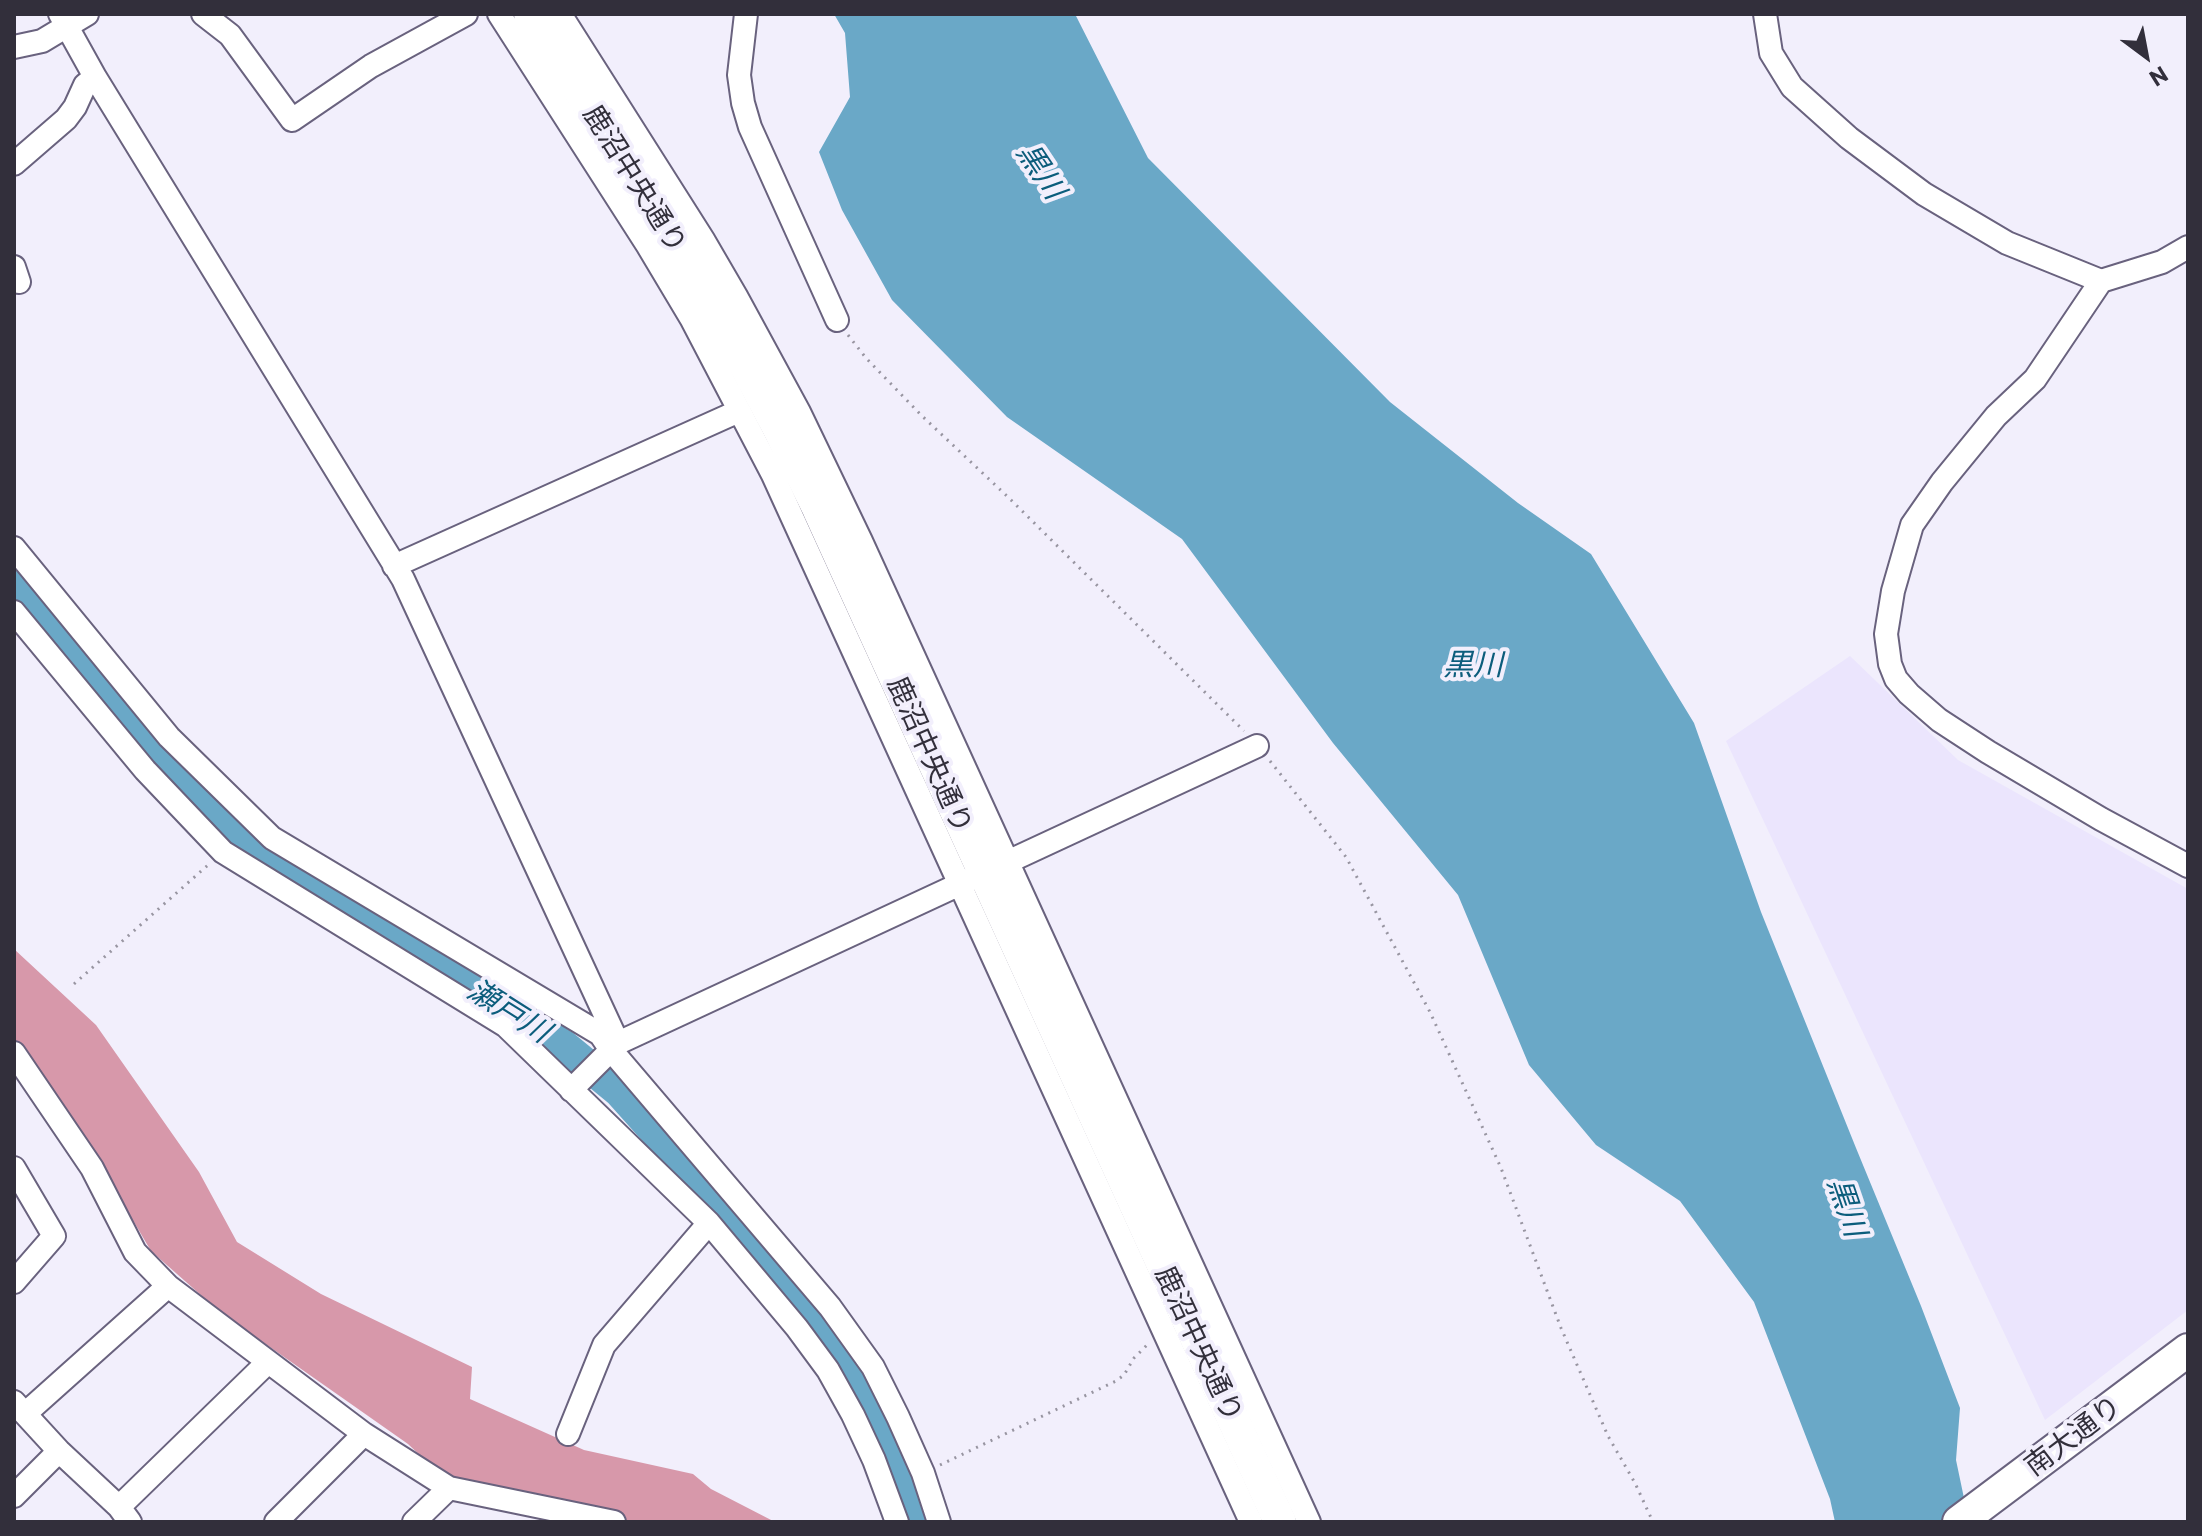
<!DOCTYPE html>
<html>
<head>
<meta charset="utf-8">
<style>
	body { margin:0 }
	#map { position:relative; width:2202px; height:1536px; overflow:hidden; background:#f2effc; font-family:Commissioner,sans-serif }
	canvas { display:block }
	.frame { position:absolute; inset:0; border:16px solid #322f3b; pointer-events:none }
	.north { position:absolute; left:2106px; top:16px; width:80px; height:80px; -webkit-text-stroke:6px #f2effc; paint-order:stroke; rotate:148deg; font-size:22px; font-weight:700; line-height:32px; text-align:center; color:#322f3b }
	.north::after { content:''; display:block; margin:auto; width:28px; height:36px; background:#322f3b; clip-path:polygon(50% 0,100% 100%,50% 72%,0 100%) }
</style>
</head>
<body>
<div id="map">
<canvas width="2202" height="1536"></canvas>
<div class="frame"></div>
<div class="north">N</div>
</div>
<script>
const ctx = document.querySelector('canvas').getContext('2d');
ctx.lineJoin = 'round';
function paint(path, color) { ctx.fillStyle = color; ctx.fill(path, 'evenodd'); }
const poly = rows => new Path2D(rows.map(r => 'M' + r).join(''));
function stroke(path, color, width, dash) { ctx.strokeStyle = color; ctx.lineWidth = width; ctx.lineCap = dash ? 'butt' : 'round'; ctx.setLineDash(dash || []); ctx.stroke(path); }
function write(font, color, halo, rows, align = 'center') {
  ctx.font = font + ' Commissioner,"Noto Sans JP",sans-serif'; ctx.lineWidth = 8; ctx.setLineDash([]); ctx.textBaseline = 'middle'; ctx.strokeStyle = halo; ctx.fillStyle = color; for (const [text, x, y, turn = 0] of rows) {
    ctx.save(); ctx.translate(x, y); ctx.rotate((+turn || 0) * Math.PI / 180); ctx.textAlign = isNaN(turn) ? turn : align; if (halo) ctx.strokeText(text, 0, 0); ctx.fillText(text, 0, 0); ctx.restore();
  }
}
paint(poly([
	[1850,656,1958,760,2188,889,2188,1310,2045,1420,1726,741]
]), '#ebe5fd');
paint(poly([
	[14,949,96,1025,199,1172,237,1242,321,1294,472,1367,470,1399,584,1450,693,1474,711,1489,775,1522,611,1522,445,1479,408,1444,220,1312,151,1251,104,1171,14,1044]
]), '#d798aa');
paint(poly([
	[834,14,1075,14,1148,158,1390,402,1518,503,1591,554,1694,723,1761,912,1856,1148,1921,1306,1960,1408,1956,1460,1969,1522,1835,1522,1830,1499,1754,1302,1680,1201,1596,1145,1529,1065,1458,895,1333,743,1182,539,1007,417,892,300,842,210,819,152,850,97,845,33]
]), '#6aa8c7');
stroke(poly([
	[14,576,219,814,293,875,564,1046,620,1092,750,1237,827,1335,858,1388,909,1496,918,1522]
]), '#6aa8c7', 32);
const street = poly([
	[203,14,230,35,292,120,371,66,466,14],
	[499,14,648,246,691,318,773,475,1251,1522],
	[560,14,704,241,736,296,799,412,861,541,1309,1522],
	[746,14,739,75,743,103,750,127,837,320],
	[1765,14,1771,53,1792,87,1849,138,1924,194,2007,243,2101,281],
	[14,47,42,41,87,14],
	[95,77,403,579,618,1043,1257,746],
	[14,164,66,119,75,107,85,85,95,77,60,14],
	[2188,247,2162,262,2101,281,2035,379,1996,416,1942,482,1912,525,1893,591,1886,634,1890,664,1896,679,1909,694,1939,720,1988,752,2101,819,2188,866],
	[14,267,19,282],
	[14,548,169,737,272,838,600,1034,611,1050,830,1307,873,1367,898,1417,923,1473,939,1522],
	[394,566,739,411],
	[14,612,145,770,223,852,506,1026,709,1223,797,1328,828,1370,853,1415,874,1460,897,1522],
	[14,1053,92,1168,135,1252,168,1286,364,1434,449,1488,614,1522],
	[571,1090,618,1043],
	[14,1168,54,1236,14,1282],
	[14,1402,59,1451,119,1507,130,1522],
	[26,1413,168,1286],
	[568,1434,604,1345,709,1223],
	[14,1496,59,1451],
	[119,1507,268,1362],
	[276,1522,364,1434],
	[414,1522,449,1488]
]);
const secondary = poly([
	[530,14,659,214,709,297,779,429,818,508,1280,1522],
	[1959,1522,2188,1350]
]);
stroke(street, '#69627e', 26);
stroke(secondary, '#69627e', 36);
stroke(poly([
	[848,335,866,358,921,415,1009,498,1244,731],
	[1270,761,1346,857,1430,1012,1501,1168,1561,1328,1608,1436,1635,1483,1653,1522],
	[74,984,208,865],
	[940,1465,1116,1381,1124,1375,1134,1358,1148,1344]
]), '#9895a1', 3, [2, 6]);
stroke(street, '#fff', 22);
stroke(secondary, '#fff', 32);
write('28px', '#322f3b', '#f2effc', [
	["鹿沼中央通り",635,179,58],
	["鹿沼中央通り",930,755,66],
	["鹿沼中央通り",1199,1344,65],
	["南大通り",2073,1436,-37]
]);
write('italic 30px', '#0c5d7c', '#f2effc', [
	["黒川",1041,171,56],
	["黒川",1473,665],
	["瀬戸川",509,1011,32],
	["黒川",1847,1207,71]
]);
</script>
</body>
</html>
